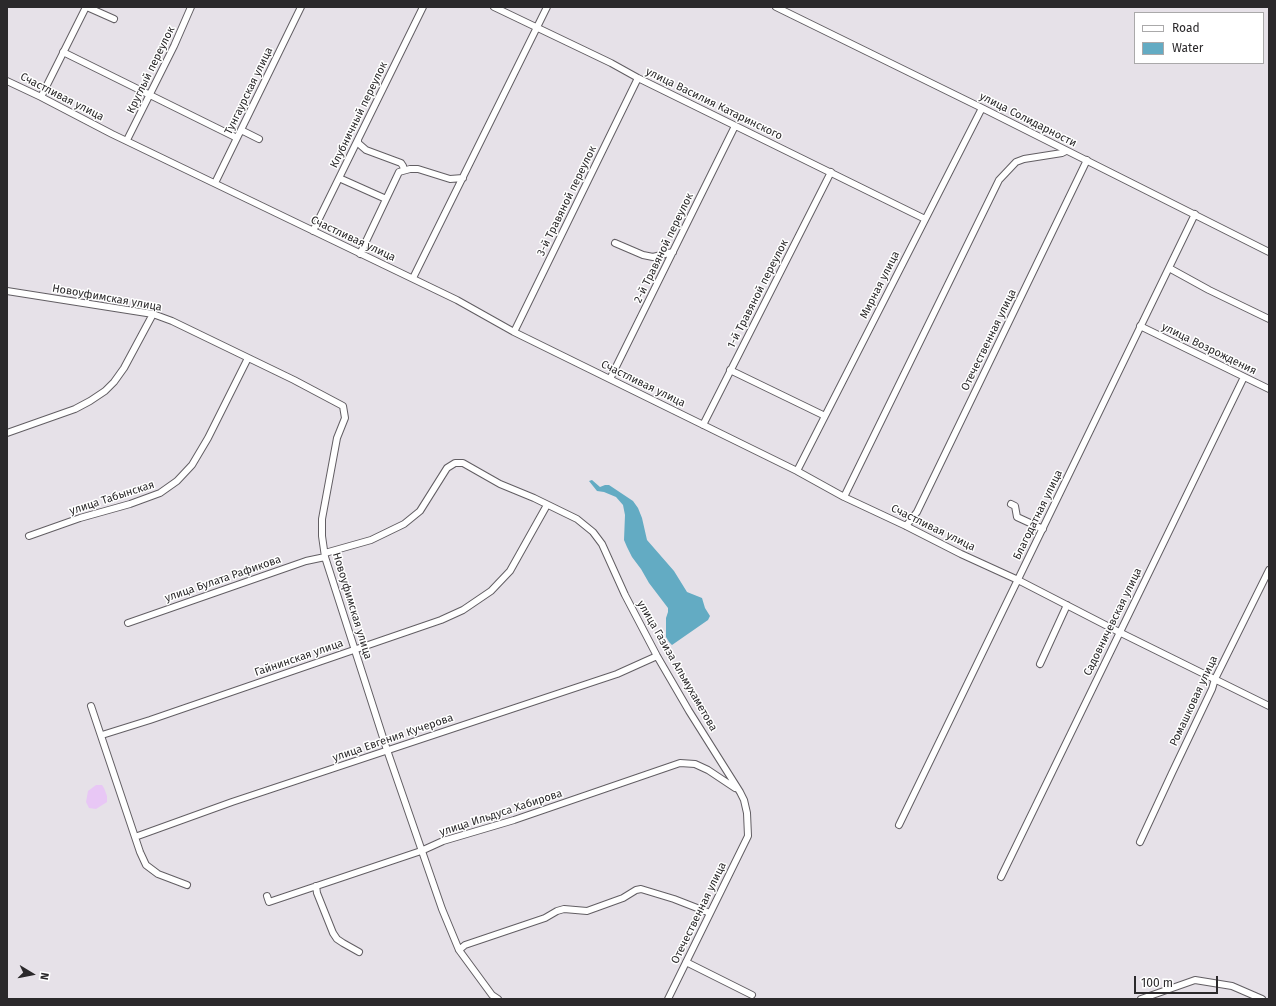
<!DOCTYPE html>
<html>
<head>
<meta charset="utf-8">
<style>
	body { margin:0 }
	#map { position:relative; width:1276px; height:1006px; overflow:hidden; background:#e6e1e8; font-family:"Fira Sans",sans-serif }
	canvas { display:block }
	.frame { position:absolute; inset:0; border:8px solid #2b292b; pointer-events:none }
	.legend { position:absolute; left:1134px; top:12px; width:130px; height:52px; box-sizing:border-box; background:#fff; border:1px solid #aaa9aa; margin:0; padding:5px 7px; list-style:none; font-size:12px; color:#2b292b }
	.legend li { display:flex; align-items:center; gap:8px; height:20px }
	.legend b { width:20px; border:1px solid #aaa9aa }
	.north { position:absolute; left:12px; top:954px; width:40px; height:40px; -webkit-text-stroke:3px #fff; paint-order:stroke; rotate:100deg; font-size:11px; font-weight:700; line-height:16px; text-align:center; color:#2b292b }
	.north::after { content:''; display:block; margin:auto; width:14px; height:18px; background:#2b292b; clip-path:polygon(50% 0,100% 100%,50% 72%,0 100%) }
	.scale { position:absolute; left:1134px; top:976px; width:84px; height:18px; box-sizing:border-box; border:2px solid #2b292b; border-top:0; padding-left:5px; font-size:12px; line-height:14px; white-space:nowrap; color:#2b292b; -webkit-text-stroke:3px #fff; paint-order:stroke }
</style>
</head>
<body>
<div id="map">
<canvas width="1276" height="1006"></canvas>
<div class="frame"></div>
<ul class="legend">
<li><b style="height:5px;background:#fff"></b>Road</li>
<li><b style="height:11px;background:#63abc3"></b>Water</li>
</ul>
<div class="north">N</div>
<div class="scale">100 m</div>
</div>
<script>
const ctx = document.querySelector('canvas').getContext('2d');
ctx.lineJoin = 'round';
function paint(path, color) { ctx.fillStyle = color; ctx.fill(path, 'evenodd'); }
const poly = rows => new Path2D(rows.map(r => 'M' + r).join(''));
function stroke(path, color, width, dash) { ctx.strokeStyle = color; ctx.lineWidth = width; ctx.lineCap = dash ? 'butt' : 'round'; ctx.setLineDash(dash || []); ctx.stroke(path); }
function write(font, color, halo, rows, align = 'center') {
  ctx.font = font + ' "Fira Sans",sans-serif'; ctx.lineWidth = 3; ctx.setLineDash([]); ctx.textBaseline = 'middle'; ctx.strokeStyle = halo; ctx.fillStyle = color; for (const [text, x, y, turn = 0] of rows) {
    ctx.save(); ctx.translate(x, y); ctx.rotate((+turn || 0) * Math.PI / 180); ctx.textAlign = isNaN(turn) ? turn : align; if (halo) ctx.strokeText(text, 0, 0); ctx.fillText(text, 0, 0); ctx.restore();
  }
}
paint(poly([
	[96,785,102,785,104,788,107,796,107,802,96,809,89,808,86,802,88,791]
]), '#e8c7f5');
paint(poly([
	[592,480,600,487,605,485,609,485,633,501,638,508,642,518,647,540,674,571,687,592,702,598,705,608,710,616,708,620,672,645,669,642,666,637,666,618,668,612,668,608,649,583,641,569,632,557,627,547,624,540,625,515,623,505,616,497,604,492,597,491,589,481]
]), '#63abc3');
const minor = poly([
	[87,7,114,19],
	[494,7,611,63,638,78,925,219],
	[776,7,982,108,1269,252],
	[63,52,237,138],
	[7,81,41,97,112,134,457,300,514,332,797,471,844,497,906,526,961,554,1018,580,1119,632,1269,706],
	[41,97,86,7],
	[241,130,259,139],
	[127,140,174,46,191,7],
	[358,140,358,143,366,150,401,163,403,166,404,170],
	[339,178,386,199],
	[215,183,301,7],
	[313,231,423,7],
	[615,243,643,255,653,257,673,252],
	[360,254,399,172,410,169,418,169,450,179,463,178],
	[1169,268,1209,290,1269,319],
	[413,278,547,7],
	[7,291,153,314,172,321,294,380,343,406,345,418,337,438,322,519,322,536,325,557,387,750,442,909,459,950,492,995,498,999],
	[1140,326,1269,389],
	[514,332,638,78],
	[730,370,825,416],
	[610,379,735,126],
	[703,425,831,172],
	[7,433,75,409,90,401,105,391,114,382,124,368,153,314],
	[797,471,982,108],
	[844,497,999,180,1016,162,1024,159,1062,153,1066,151],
	[1011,504,1015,506,1017,517,1043,529],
	[906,526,917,512,1087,160],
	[29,536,80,518,130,504,160,493,177,481,192,465,208,438,248,358],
	[325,553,371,540,404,524,420,511,447,468,455,463,463,463,500,484,534,498,577,519,593,532,602,544,625,595,657,656,689,711,740,792,744,800,747,813,748,836,668,999],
	[128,623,306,561,325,557],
	[1040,664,1067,605],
	[91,706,140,852,146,865,158,874,187,885],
	[102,735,150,720,441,620,463,610,491,591,510,571,547,505],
	[899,825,1195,214],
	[135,837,232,802,617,674,657,656],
	[1140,842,1172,773,1212,689,1215,679,1269,570],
	[1001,877,1244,377],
	[316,886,317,893,333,933,337,939,343,943,359,952],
	[267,896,269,902,421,851,443,841,514,820,680,763,695,764,708,770,735,788],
	[459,950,465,945,545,918,557,911,564,909,587,911,623,898,636,890,641,889,674,899,710,913],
	[686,962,752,995],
	[1141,999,1195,980,1232,986,1262,999]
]);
stroke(minor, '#625e63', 8);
stroke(minor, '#fff', 6);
write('11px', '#2b292b', '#fff', [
	["Круглый переулок",151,70,-64],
	["Тунгаурская улица",249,91,-64],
	["Счастливая улица",62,97,27],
	["улица Василия Катаринского",714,104,26],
	["Клубничный переулок",359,115,-64],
	["улица Солидарности",1028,120,27],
	["3-й Травяной переулок",567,201,-64],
	["Счастливая улица",353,239,25],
	["2-й Травяной переулок",664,248,-64],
	["Мирная улица",880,285,-63],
	["1-й Травяной переулок",758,294,-63],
	["Новоуфимская улица",107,298,10],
	["Отечественная улица",989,340,-64],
	["улица Возрождения",1209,349,26],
	["Счастливая улица",643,384,26],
	["улица Табынская",112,498,-18],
	["Благодатная улица",1038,515,-64],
	["Счастливая улица",933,528,26],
	["улица Булата Рафикова",223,579,-19],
	["Новоуфимская улица",352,606,73],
	["Садовничевская улица",1113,622,-64],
	["Гайнинская улица",299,658,-19],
	["улица Газиза Альмухаметова",677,666,60],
	["Ромашковая улица",1194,701,-65],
	["улица Евгения Кучерова",393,738,-19],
	["улица Ильдуса Хабирова",501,813,-18],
	["Отечественная улица",699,913,-64]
]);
</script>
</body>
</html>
